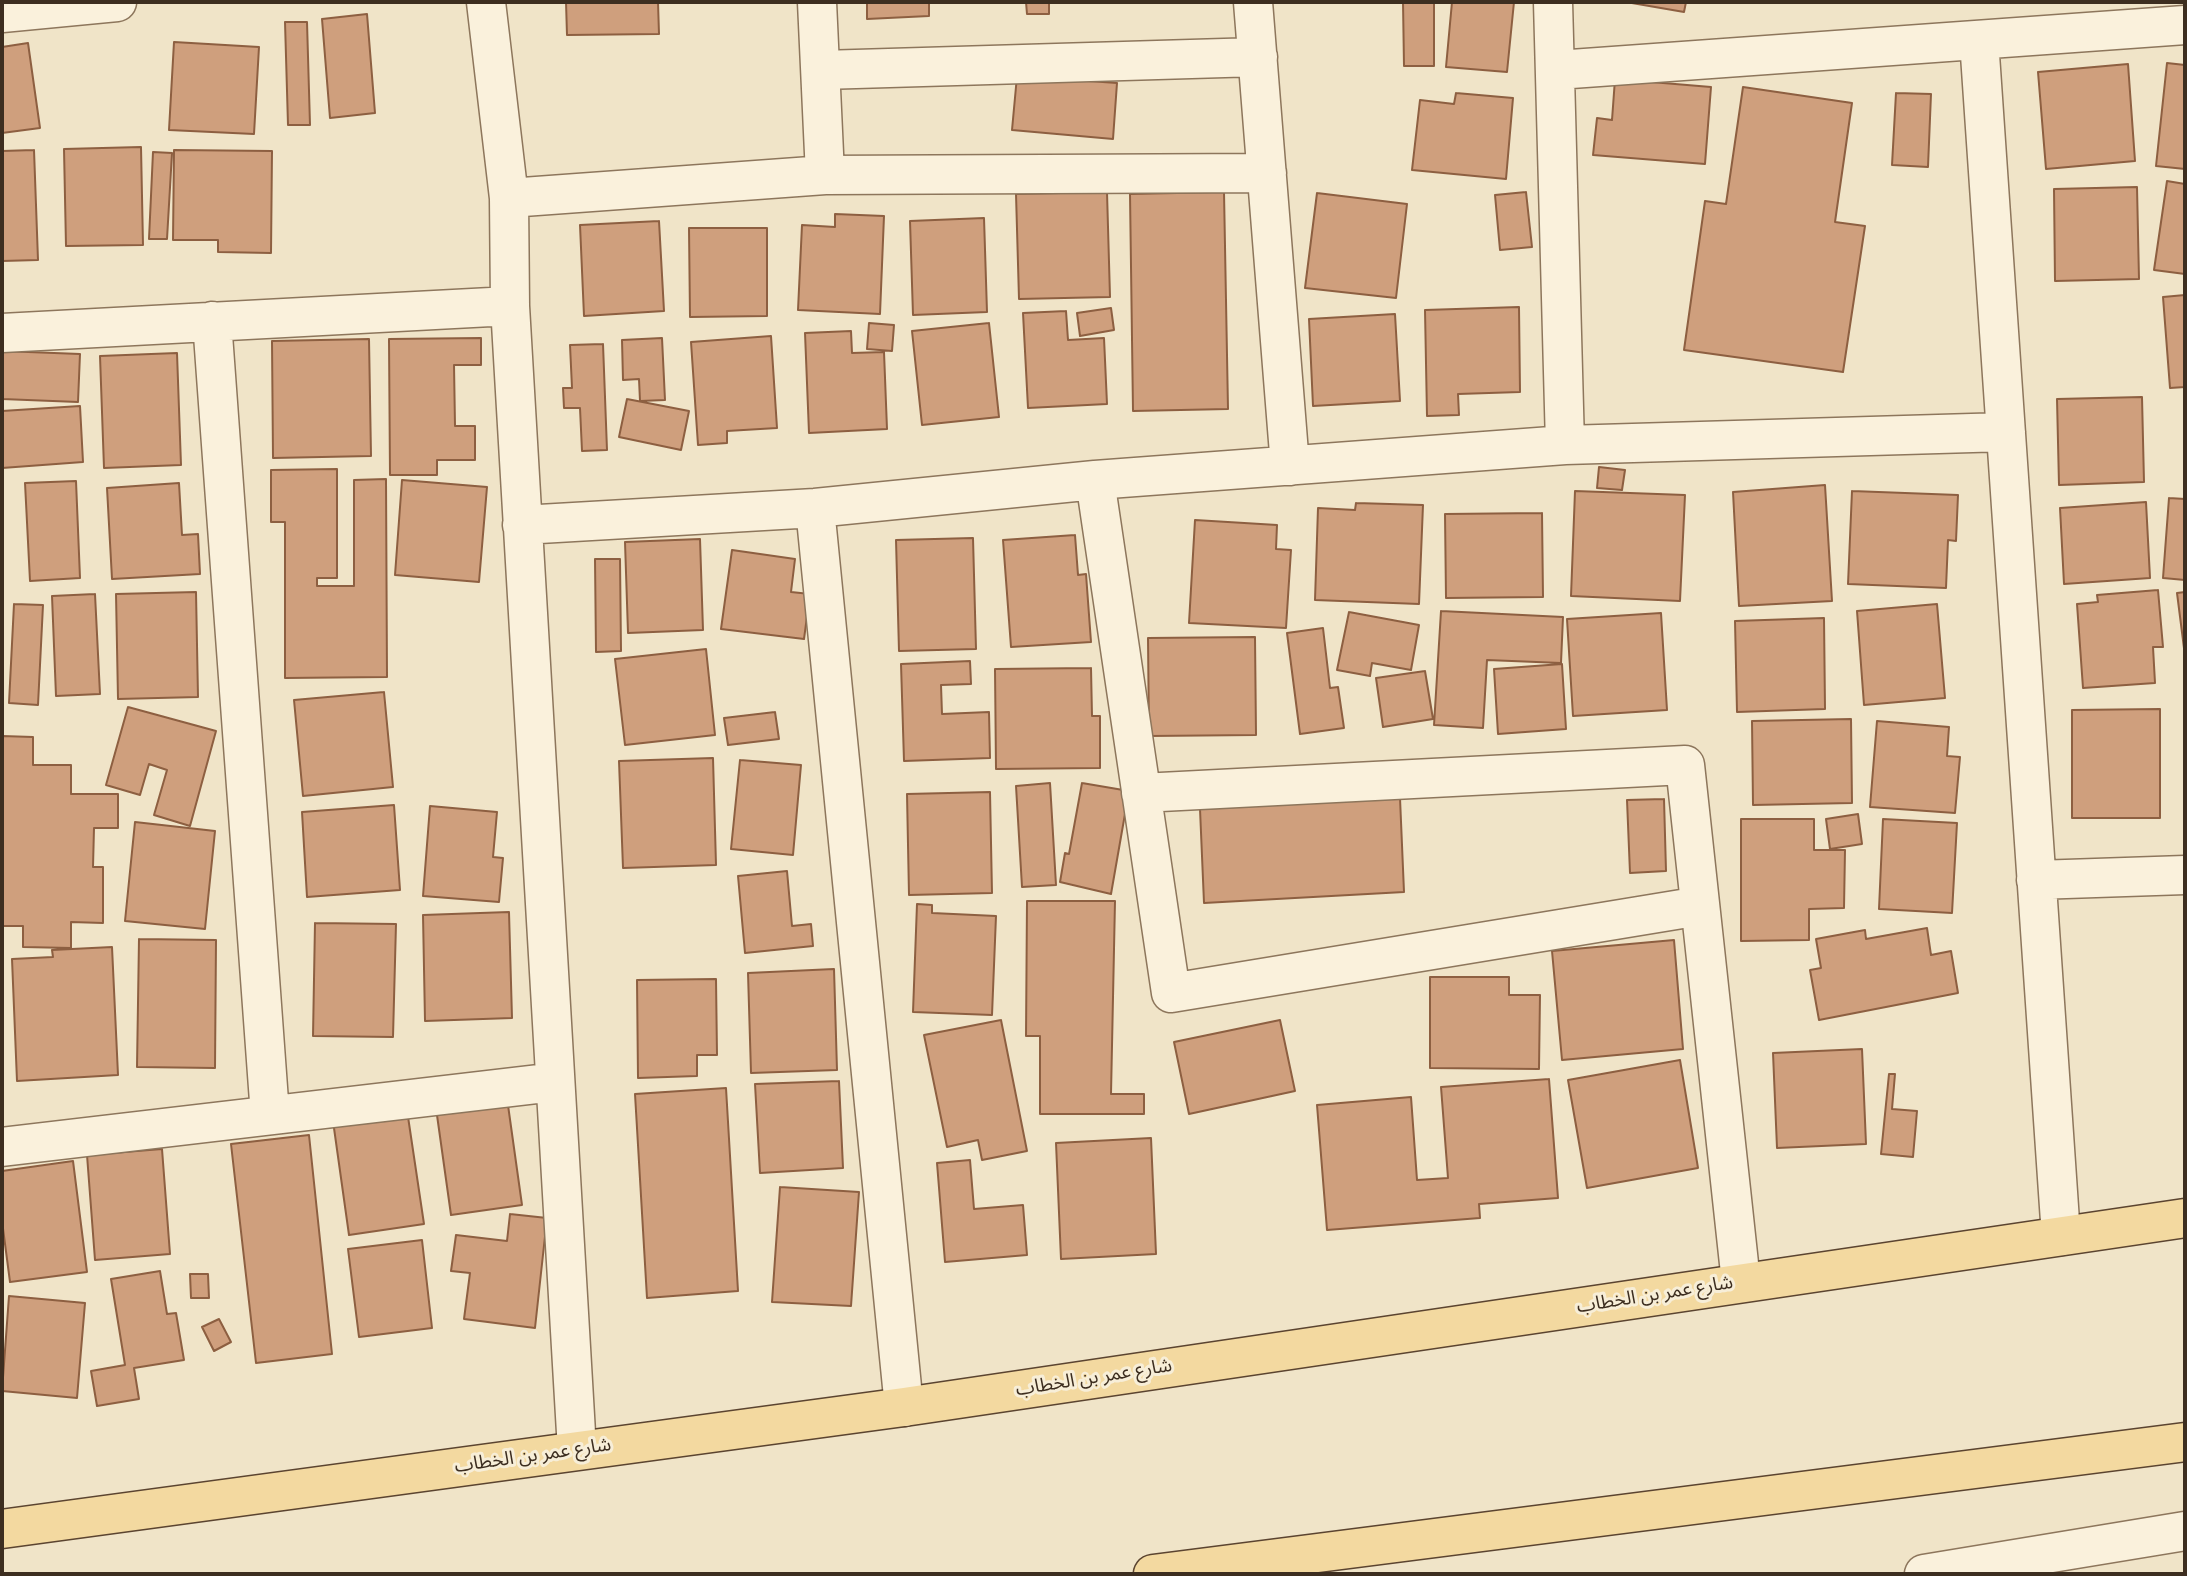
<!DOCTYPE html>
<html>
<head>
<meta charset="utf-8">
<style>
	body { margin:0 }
	#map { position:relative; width:2187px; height:1576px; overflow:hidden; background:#f0e4c8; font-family:"Times New Roman",serif }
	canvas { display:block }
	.frame { position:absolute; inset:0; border:4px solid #3d2e20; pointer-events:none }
</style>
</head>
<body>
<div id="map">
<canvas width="2187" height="1576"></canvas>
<div class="frame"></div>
</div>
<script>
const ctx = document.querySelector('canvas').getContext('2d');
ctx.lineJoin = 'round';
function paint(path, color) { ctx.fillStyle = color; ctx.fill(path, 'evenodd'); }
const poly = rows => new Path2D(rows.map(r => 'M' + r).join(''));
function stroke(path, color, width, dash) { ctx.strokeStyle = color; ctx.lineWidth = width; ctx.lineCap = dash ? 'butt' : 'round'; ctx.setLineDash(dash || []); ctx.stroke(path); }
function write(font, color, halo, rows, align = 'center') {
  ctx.font = font + ' "Times New Roman","Noto Sans Arabic",serif'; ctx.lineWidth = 6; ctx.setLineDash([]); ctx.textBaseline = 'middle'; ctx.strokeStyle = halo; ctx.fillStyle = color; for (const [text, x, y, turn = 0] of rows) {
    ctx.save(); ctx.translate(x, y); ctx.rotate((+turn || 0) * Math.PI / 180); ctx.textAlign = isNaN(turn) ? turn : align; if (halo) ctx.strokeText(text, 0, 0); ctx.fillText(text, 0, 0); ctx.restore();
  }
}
const building = poly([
	[566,2,658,2,659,34,567,35,566,2],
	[867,2,929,2,929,16,867,19,867,2],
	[1026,2,1049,2,1049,14,1027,14,1026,2],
	[1403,2,1434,2,1434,66,1404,66,1403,2],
	[1452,2,1514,2,1507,72,1446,67,1452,2],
	[1626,2,1686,2,1684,12,1626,2],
	[367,14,375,113,330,118,322,19,367,14],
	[285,22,307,22,310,125,288,125,285,22],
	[174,42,259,47,254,134,169,130,174,42],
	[28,43,40,128,2,133,2,47,28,43],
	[2167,63,2185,65,2185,169,2156,166,2167,63],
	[2128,64,2135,161,2046,169,2038,72,2128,64],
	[1017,76,1117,83,1113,139,1012,130,1017,76],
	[1615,79,1711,87,1705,164,1593,155,1597,118,1612,120,1615,79],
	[1743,87,1852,103,1835,222,1865,226,1843,372,1684,350,1705,201,1726,204,1743,87],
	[1456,93,1513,98,1506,179,1412,170,1420,100,1454,104,1456,93],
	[1896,93,1931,94,1928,167,1892,165,1896,93],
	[141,147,143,245,66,246,64,149,141,147],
	[34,150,38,260,2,261,2,151,34,150],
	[174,150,272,151,271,253,218,252,218,240,173,240,174,150],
	[153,152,172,153,167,239,149,239,153,152],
	[2167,181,2185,184,2185,274,2154,270,2167,181],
	[2137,187,2139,279,2055,281,2054,189,2137,187],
	[1107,192,1110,297,1019,299,1016,194,1107,192],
	[1224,192,1228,409,1133,411,1130,194,1224,192],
	[1526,192,1532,247,1500,250,1495,195,1526,192],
	[1317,193,1407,204,1396,298,1305,288,1317,193],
	[835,214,884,216,880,314,798,310,802,225,835,227,835,214],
	[984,218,987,312,913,315,910,221,984,218],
	[659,221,664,311,584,316,580,225,659,221],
	[689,228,767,228,767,316,690,317,689,228],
	[2185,295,2185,387,2170,388,2163,297,2185,295],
	[1519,307,1520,392,1458,394,1459,415,1427,416,1425,310,1519,307],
	[1111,308,1114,330,1080,336,1077,313,1111,308],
	[1066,311,1068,340,1104,338,1107,404,1028,408,1023,313,1066,311],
	[1395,314,1400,401,1313,406,1309,319,1395,314],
	[869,323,894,325,892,351,867,349,869,323],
	[989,323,999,417,922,425,912,331,989,323],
	[851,331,852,353,884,352,887,429,809,433,805,333,851,331],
	[771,336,777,428,727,431,727,443,698,445,691,342,771,336],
	[481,338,481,365,454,365,455,426,475,426,475,460,437,460,437,475,390,475,389,339,481,338],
	[662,338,665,400,640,401,639,379,623,380,622,340,662,338],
	[369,339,371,456,273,458,272,341,369,339],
	[603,344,607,450,582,451,580,408,564,408,563,388,572,388,570,345,603,344],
	[2,351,80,354,78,402,2,399,2,351],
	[177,353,181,465,104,468,100,356,177,353],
	[2142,397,2144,482,2059,485,2057,399,2142,397],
	[627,399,689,411,681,450,619,437,627,399],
	[80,406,83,462,2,468,2,411,80,406],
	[1599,467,1625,470,1622,490,1597,488,1599,467],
	[337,469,337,578,317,578,317,586,354,586,354,480,386,479,387,677,285,678,285,522,271,522,271,470,337,469],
	[402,480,487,487,479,582,395,575,402,480],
	[76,481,80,578,30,581,25,483,76,481],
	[179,483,182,535,198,534,200,574,112,579,107,488,179,483],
	[1825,485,1832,601,1739,606,1733,492,1825,485],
	[1575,491,1685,495,1680,601,1571,596,1575,491],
	[1852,491,1958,495,1956,541,1948,540,1946,588,1848,584,1852,491],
	[2169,498,2185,499,2185,580,2163,578,2169,498],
	[2146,502,2150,578,2064,584,2060,508,2146,502],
	[1356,503,1423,505,1419,604,1315,600,1318,508,1355,510,1356,503],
	[1542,513,1543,597,1446,598,1445,514,1542,513],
	[1195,520,1277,525,1276,549,1291,550,1286,628,1189,623,1195,520],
	[1075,535,1078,575,1086,574,1091,642,1011,647,1003,540,1075,535],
	[973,538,976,649,899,651,896,540,973,538],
	[700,539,703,630,628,633,625,542,700,539],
	[732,550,795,559,791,592,810,594,804,639,721,629,732,550],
	[595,559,620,559,621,651,596,652,595,559],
	[2158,590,2163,647,2153,647,2155,683,2083,688,2077,604,2098,602,2097,595,2158,590],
	[196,592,198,697,118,699,116,594,196,592],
	[2185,592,2185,656,2177,593,2185,592],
	[95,594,100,694,56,696,52,596,95,594],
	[14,604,43,605,38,705,9,703,14,604],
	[1937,604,1945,698,1864,705,1857,611,1937,604],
	[1441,611,1563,617,1561,663,1487,660,1483,728,1434,725,1441,611],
	[1349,612,1419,625,1411,670,1372,663,1370,676,1337,670,1349,612],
	[1661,613,1667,710,1573,716,1567,619,1661,613],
	[1824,618,1825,709,1737,712,1735,621,1824,618],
	[1323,628,1330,688,1338,687,1344,728,1300,734,1287,633,1323,628],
	[1255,637,1256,735,1149,736,1148,638,1255,637],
	[706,649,715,735,625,745,615,659,706,649],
	[970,661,971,684,941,685,942,714,989,712,990,758,904,761,901,664,970,661],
	[1562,664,1566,729,1498,734,1494,669,1562,664],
	[1091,668,1092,716,1100,716,1100,768,996,769,995,669,1091,668],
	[1425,671,1433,719,1383,727,1376,678,1425,671],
	[384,692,393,787,303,796,294,700,384,692],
	[128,707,216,731,190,826,154,815,167,770,149,764,140,795,106,785,128,707],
	[2160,709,2160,818,2072,818,2072,710,2160,709],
	[775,712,779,739,728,745,724,718,775,712],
	[1851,719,1852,803,1753,805,1752,721,1851,719],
	[1877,721,1949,727,1947,756,1960,757,1955,813,1870,807,1877,721],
	[2,736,33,737,33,765,71,765,71,794,118,794,118,828,94,828,93,867,103,867,103,923,71,922,71,948,23,947,23,926,2,926,2,736],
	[713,758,716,865,623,868,619,761,713,758],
	[740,760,801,765,793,855,731,849,740,760],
	[1050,783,1056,885,1022,887,1016,786,1050,783],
	[1082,783,1129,791,1111,894,1060,882,1065,853,1069,854,1082,783],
	[990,792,992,893,909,895,907,794,990,792],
	[1400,798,1404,892,1204,903,1200,809,1400,798],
	[1664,799,1666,871,1630,873,1627,800,1664,799],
	[394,805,400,890,307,897,302,812,394,805],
	[430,806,497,812,493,857,503,858,499,902,423,896,430,806],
	[1858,814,1862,844,1830,849,1826,819,1858,814],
	[1741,819,1814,819,1814,850,1845,850,1844,908,1809,909,1809,940,1741,941,1741,819],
	[1883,819,1957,823,1952,913,1879,909,1883,819],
	[135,822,215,831,205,929,125,921,135,822],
	[787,871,792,926,811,924,813,946,745,953,738,876,787,871],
	[1027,901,1115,901,1111,1094,1144,1094,1144,1114,1040,1114,1040,1036,1026,1036,1027,901],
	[917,904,932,905,932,913,996,916,992,1015,913,1012,917,904],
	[509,912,512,1018,425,1021,423,915,509,912],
	[315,923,396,924,393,1037,313,1036,315,923],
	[1927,928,1931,955,1951,951,1958,993,1819,1020,1810,970,1821,968,1816,939,1865,930,1866,939,1927,928],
	[139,939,216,940,215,1068,137,1067,139,939],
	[1674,940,1683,1049,1562,1060,1552,951,1674,940],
	[112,947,118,1075,17,1081,12,959,53,957,52,950,112,947],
	[834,969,837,1070,751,1073,748,973,834,969],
	[1430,977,1509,977,1509,995,1540,995,1539,1069,1430,1068,1430,977],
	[716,979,717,1055,697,1055,697,1076,638,1078,637,980,716,979],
	[1001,1020,1027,1151,982,1160,978,1140,947,1147,924,1035,1001,1020],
	[1280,1020,1295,1091,1189,1114,1174,1042,1280,1020],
	[1862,1049,1866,1144,1777,1148,1773,1053,1862,1049],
	[1680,1060,1698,1168,1587,1188,1568,1080,1680,1060],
	[1889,1074,1895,1074,1892,1109,1917,1111,1913,1157,1881,1154,1889,1074],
	[1549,1079,1558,1198,1479,1204,1480,1218,1327,1230,1317,1105,1411,1097,1417,1180,1448,1178,1441,1087,1549,1079],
	[839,1081,843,1168,760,1173,755,1084,839,1081],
	[726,1088,738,1291,647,1298,635,1094,726,1088],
	[507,1098,522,1205,451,1215,436,1108,507,1098],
	[407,1110,424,1224,349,1235,333,1121,407,1110],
	[309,1135,332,1354,256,1363,231,1144,309,1135],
	[1151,1138,1156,1254,1061,1259,1056,1143,1151,1138],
	[162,1149,170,1254,95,1260,87,1155,162,1149],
	[970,1160,974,1209,1023,1205,1027,1255,945,1262,937,1163,970,1160],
	[73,1161,87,1272,10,1282,2,1221,2,1171,73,1161],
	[780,1187,859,1192,851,1306,772,1302,780,1187],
	[510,1214,547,1218,535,1328,464,1319,470,1273,451,1271,456,1235,507,1241,510,1214],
	[422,1240,432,1328,359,1337,348,1249,422,1240],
	[160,1271,167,1314,176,1313,184,1360,134,1368,139,1399,97,1406,91,1371,125,1365,111,1279,160,1271],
	[190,1274,208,1274,209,1298,191,1298,190,1274],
	[9,1296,85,1303,77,1398,2,1391,9,1296],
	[219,1319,231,1342,214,1351,202,1327,219,1319]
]);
paint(building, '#cf9f7d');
stroke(building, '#8d5f41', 2);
const minor = poly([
	[486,2,509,198,510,306,577,1450],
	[817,2,825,175],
	[1253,2,1290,466],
	[1553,2,1565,445],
	[2,13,117,2],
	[1979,40,2061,1236],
	[822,70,1258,57],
	[1557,70,2185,25],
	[509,198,825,175,1267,173],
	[212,321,270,1115],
	[2,333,510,306],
	[1095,480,1171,993,1700,906],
	[815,508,904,1407],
	[522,525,815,508,1095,480,1565,445,2006,432],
	[1141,793,1685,765,1741,1282],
	[2036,880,2185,875],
	[2,1147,555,1082],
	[1924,1574,2185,1531]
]);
const major = poly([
	[2,1529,904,1407,2185,1218],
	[1153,1574,2185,1442]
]);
stroke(minor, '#8d765c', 41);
stroke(major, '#5b4430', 41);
stroke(minor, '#faf1dc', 38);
stroke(major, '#f3d9a0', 38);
write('19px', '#3d2e20', '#f7eed8', [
	["شارع عمر بن الخطاب",1655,1295,-9],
	["شارع عمر بن الخطاب",1094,1378,-9],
	["شارع عمر بن الخطاب",533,1456,-8]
]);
</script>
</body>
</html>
